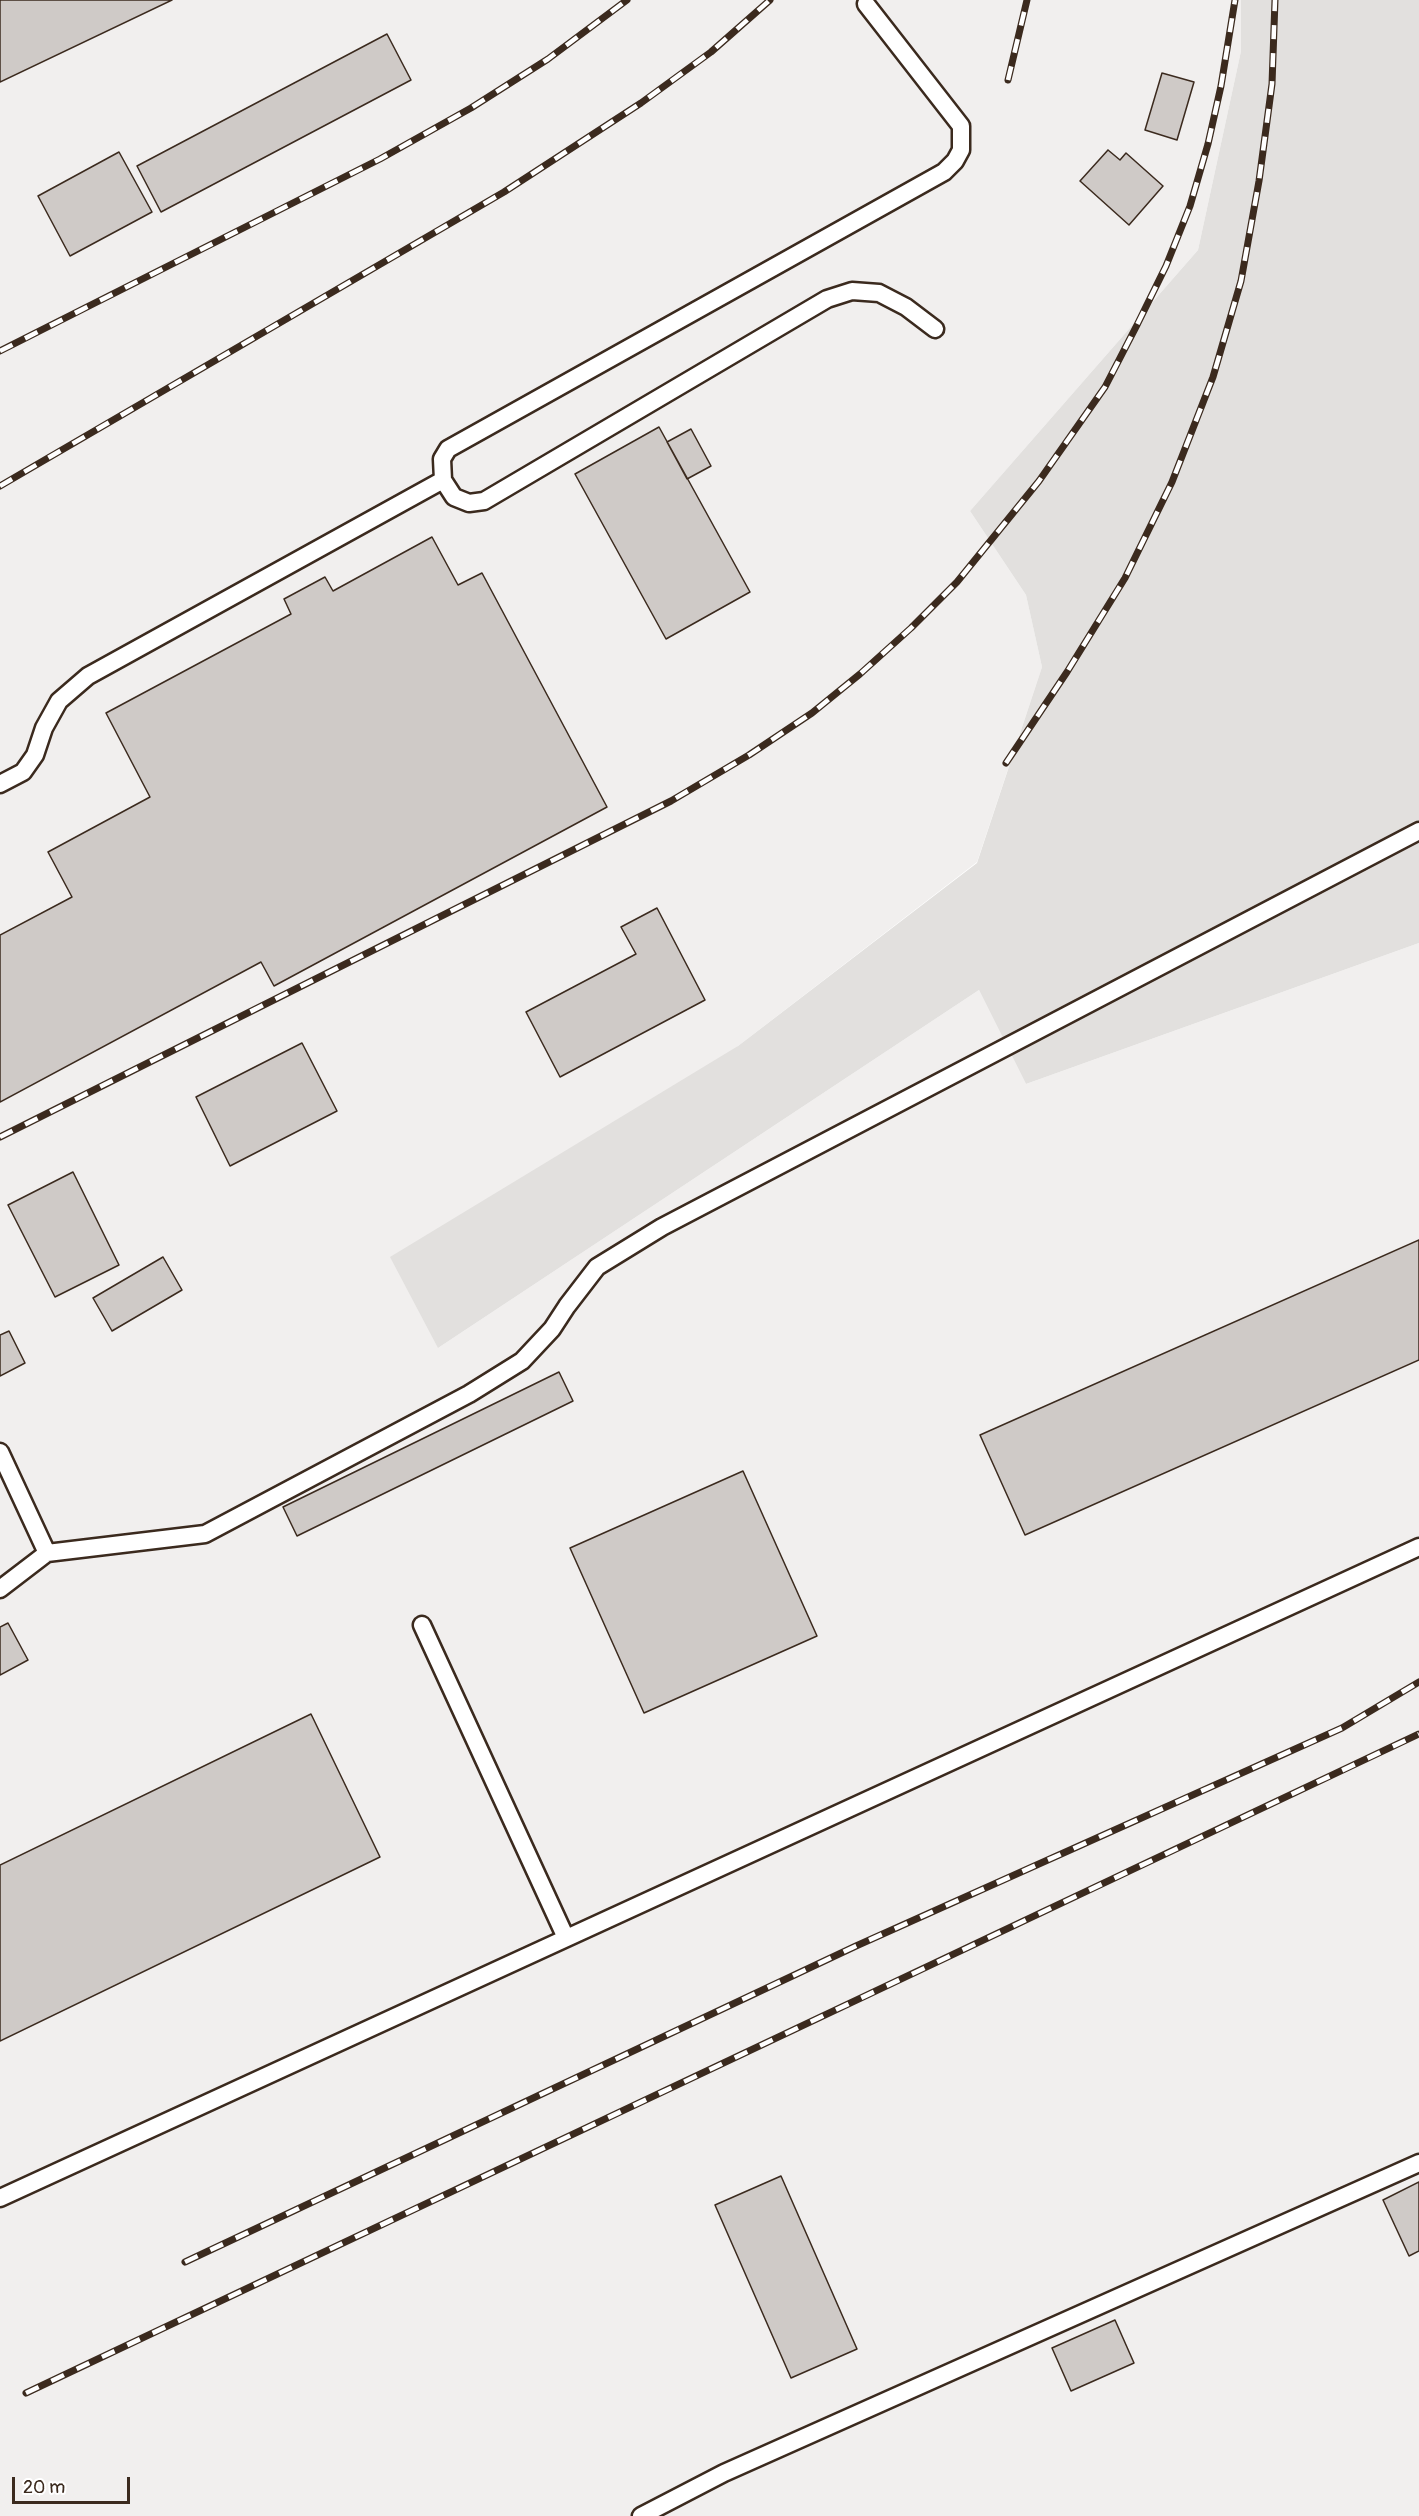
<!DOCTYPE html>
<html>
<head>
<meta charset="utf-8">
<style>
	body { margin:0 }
	#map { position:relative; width:1419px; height:2516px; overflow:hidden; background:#fff; font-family:Pangolin,sans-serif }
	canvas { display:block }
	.scale { position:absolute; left:12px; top:2477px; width:118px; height:27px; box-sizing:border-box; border:3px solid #3b2a1e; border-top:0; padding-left:8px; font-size:18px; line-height:21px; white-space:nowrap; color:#3b2a1e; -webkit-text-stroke:4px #fff; paint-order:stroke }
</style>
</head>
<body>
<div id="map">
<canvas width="1419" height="2516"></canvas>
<div class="scale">20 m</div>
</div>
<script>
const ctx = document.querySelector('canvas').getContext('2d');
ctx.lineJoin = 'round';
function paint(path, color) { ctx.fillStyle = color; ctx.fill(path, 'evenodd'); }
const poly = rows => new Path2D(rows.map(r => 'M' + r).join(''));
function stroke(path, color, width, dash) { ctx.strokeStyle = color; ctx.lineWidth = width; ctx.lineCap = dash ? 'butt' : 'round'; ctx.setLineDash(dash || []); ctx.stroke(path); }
paint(poly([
	[0,0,1241,0,1241,51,1198,250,970,511,1026,595,1042,667,977,862,738,1046,438,1348,979,990,1026,1084,1419,943,1419,2516,0,2516]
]), '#f1efee');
paint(poly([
	[1241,0,1419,0,1419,943,1026,1084,979,990,438,1348,390,1257,738,1046,977,863,1042,667,1026,595,970,511,1198,250,1241,51]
]), '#e2e0de');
const building = poly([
	[0,0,172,0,0,82,0,0],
	[387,34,411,80,161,212,137,166,387,34],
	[1162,73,1194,82,1177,140,1145,130,1162,73],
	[1108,150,1120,160,1126,153,1163,186,1129,225,1080,181,1108,150],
	[119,152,152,212,70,256,38,196,119,152],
	[659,427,750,592,666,639,575,474,659,427],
	[691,429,711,466,687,479,667,442,691,429],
	[432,537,458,585,482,573,607,807,274,986,261,962,0,1102,0,935,72,897,48,852,150,797,106,713,291,614,284,599,325,577,333,591,432,537],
	[657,908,705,1000,560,1077,526,1012,636,954,621,927,657,908],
	[302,1043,337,1111,230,1166,196,1097,302,1043],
	[73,1172,119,1265,55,1297,8,1205,73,1172],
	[1419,1240,1419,1360,1025,1535,980,1435,1419,1240],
	[163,1257,182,1290,112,1331,93,1298,163,1257],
	[9,1331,25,1363,0,1376,0,1335,9,1331],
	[559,1372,573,1401,297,1536,283,1507,559,1372],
	[743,1471,817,1636,644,1713,570,1548,743,1471],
	[8,1623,28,1660,0,1675,0,1627,8,1623],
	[311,1714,380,1857,0,2041,0,1865,311,1714],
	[781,2176,857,2349,791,2378,715,2205,781,2176],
	[1419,2182,1419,2251,1409,2256,1383,2200,1419,2182],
	[1115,2320,1134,2363,1071,2391,1052,2348,1115,2320]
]);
paint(building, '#cfcac7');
stroke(building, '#3b2a1e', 1.5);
const service = poly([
	[866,4,961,126,961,150,955,161,944,172,448,449,442,459,443,480,454,497,469,503,484,501,827,299,852,291,879,293,906,307,935,329],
	[0,784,23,772,35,755,44,728,59,701,88,676,443,480],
	[0,1452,47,1553],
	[0,1589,47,1553,205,1534,469,1394,522,1361,552,1329,567,1306,597,1267,662,1227,1419,831],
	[422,1625,566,1938],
	[0,2198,1419,1547],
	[641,2516,724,2473,1419,2163]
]);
stroke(service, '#3b2a1e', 21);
stroke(service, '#fff', 16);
const rail = poly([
	[1008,80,1027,0],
	[0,351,380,159,471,108,548,59,627,0],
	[0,486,504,192,641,103,711,52,770,0],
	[1006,763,1067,672,1125,578,1172,482,1213,377,1241,281,1259,181,1272,84,1275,0],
	[0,1137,671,801,749,755,812,713,860,674,911,628,957,582,1039,481,1105,387,1137,325,1166,266,1190,206,1208,144,1221,86,1235,0],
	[185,2262,856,1946,1342,1728,1419,1682],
	[26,2393,1419,1734]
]);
stroke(rail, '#3b2a1e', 7);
stroke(rail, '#fff', 4.5, [14]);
</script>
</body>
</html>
